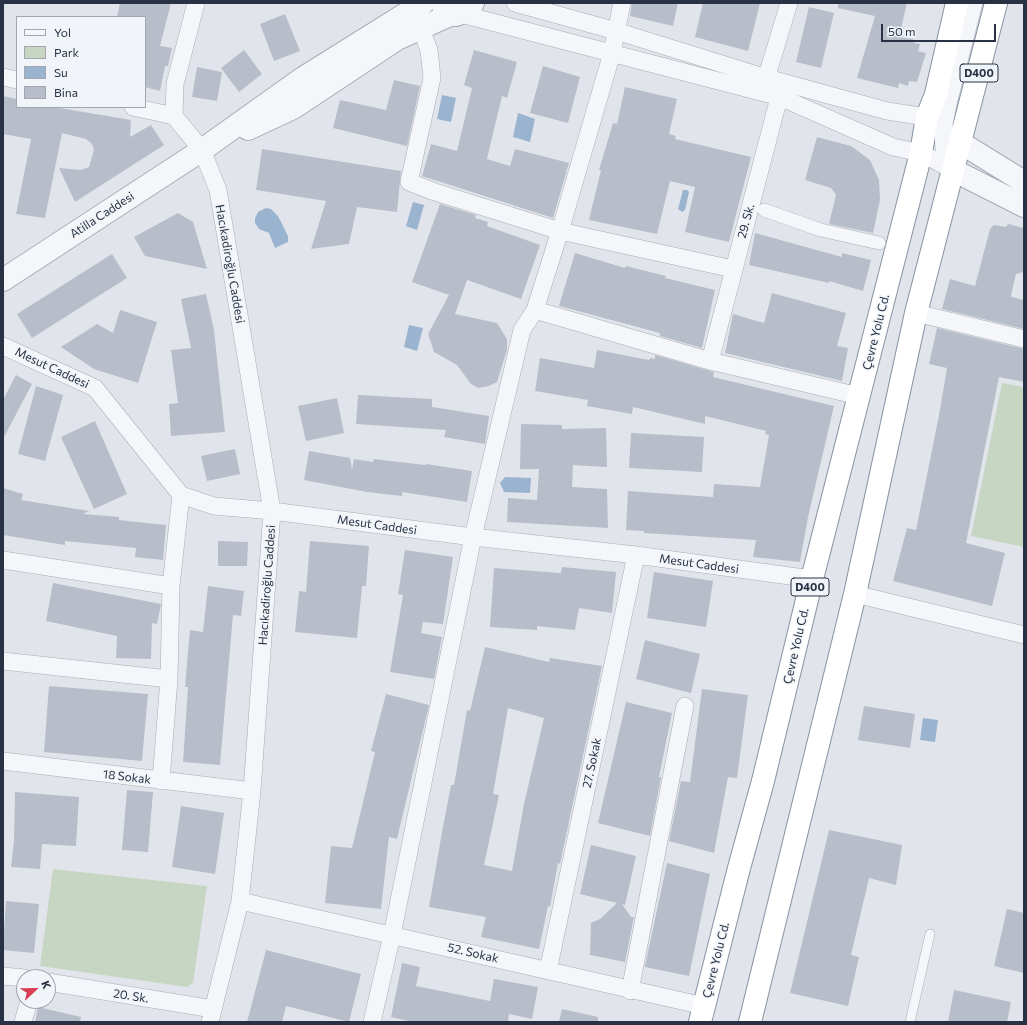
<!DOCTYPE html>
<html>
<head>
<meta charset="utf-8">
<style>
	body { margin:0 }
	#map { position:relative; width:1027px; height:1025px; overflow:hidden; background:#e1e5eb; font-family:Commissioner,sans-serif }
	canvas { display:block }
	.frame { position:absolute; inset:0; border:4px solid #283244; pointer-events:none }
	.legend { position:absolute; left:16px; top:16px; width:130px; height:92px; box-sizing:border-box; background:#f1f4f8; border:1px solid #a1a6b0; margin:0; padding:5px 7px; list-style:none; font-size:12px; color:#283244 }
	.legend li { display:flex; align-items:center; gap:8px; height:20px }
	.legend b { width:20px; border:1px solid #a1a6b0 }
	.north { position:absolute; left:16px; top:969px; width:40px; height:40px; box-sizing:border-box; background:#f1f4f8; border:1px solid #a1a6b0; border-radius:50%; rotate:68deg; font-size:11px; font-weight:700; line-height:16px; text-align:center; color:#283244 }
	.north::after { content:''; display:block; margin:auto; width:14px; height:18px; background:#d93d56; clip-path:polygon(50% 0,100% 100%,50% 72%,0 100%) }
	.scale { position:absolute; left:881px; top:24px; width:115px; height:18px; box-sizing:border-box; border:2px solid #283244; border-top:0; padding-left:5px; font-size:12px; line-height:14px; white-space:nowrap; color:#283244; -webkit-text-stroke:3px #f1f4f8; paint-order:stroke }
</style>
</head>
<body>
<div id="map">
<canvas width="1027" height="1025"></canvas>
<div class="frame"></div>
<ul class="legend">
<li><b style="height:5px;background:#f4f6f9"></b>Yol</li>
<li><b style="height:11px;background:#c7d6c2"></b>Park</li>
<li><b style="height:11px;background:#9ab3ce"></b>Su</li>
<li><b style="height:11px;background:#b8bec9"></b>Bina</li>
</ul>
<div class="north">K</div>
<div class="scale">50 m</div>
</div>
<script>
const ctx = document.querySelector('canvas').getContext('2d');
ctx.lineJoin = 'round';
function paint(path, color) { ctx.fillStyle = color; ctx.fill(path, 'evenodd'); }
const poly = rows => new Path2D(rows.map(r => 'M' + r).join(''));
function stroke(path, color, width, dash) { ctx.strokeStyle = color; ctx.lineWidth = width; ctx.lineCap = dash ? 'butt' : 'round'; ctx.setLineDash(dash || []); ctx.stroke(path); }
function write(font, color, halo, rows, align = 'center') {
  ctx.font = font + ' Commissioner,sans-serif'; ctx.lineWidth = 3; ctx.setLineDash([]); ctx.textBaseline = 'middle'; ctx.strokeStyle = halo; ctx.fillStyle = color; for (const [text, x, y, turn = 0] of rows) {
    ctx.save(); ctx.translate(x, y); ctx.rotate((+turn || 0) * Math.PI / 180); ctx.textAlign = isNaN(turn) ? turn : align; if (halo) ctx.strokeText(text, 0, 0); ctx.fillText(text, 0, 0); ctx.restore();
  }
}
paint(poly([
	[1002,383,1024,387,1024,547,971,536],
	[53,869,207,886,193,983,187,987,40,966]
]), '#c7d6c2');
paint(poly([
	[442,95,456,98,451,122,437,119],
	[518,113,535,119,530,142,513,137],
	[683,190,687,190,689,192,685,210,682,212,678,209],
	[413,202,424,205,417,230,406,226],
	[266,208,271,209,278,216,288,236,288,242,275,248,269,233,259,229,255,223,255,218,258,212],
	[409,325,423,328,417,351,404,347],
	[505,477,531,478,530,493,504,492,500,483],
	[923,718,938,720,935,742,920,740]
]), '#9ab3ce');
paint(poly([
	[120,3,171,3,160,46,172,48,168,66,165,66,160,91,145,87,145,17,117,17],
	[632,3,678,3,673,26,630,16],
	[703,3,760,3,748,51,695,37],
	[838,3,907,3,899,37,913,39,914,43,920,44,918,51,926,53,917,82,909,81,908,86,899,83,898,88,857,78,875,16,838,8],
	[809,7,834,13,821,68,796,62],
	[285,14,300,51,274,61,260,24],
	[244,50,262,74,239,92,221,68],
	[474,50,517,62,507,98,502,96,487,159,510,166,515,149,569,163,553,218,422,176,431,144,457,151,472,88,464,85],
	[543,66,580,77,568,123,530,113],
	[197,67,222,72,217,101,192,97],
	[394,80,420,86,407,146,333,128,340,100,386,110],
	[625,87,677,99,669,134,676,136,675,139,751,157,729,242,685,232,695,187,670,181,657,234,589,220,601,170,599,170,613,123,617,124],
	[3,96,17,99,17,107,54,107,131,120,130,137,151,125,164,145,75,202,59,168,81,170,89,167,94,150,92,144,86,139,62,133,45,218,16,214,31,139,3,134],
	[817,137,851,146,870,160,879,180,880,200,873,233,829,224,836,195,831,188,805,180],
	[262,149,401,171,397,212,357,207,349,244,311,249,326,201,256,190],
	[440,204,476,215,475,218,488,222,487,226,540,245,521,299,467,280,455,314,497,323,507,339,507,350,497,382,489,386,478,388,471,384,457,365,434,352,428,334,449,295,412,282],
	[178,213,193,222,207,269,145,256,134,237],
	[1008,224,1024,228,1024,272,1016,274,1011,295,1012,297,1024,300,1024,329,942,309,950,279,975,286,990,229,994,225,1006,227],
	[755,233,842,257,842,253,871,260,863,291,829,281,829,283,749,265],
	[575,253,625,268,626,266,666,276,665,278,715,290,702,348,660,336,660,333,559,306],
	[112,254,127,278,32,338,17,314],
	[772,293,846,313,837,346,848,348,842,381,725,353,733,314,764,323],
	[206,294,214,330,225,432,171,436,169,404,178,403,171,350,191,348,181,299],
	[120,310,157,322,138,383,94,369,61,347,97,324,113,333],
	[937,328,1024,349,1024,382,999,377,966,543,1005,553,992,606,893,581,907,528,916,530,939,415,947,368,929,364],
	[597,350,649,360,650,358,655,359,655,355,714,372,713,377,834,406,808,517,800,562,753,557,756,540,644,533,644,531,626,530,628,491,713,497,714,484,760,487,769,435,765,434,766,431,705,416,705,424,633,407,632,414,587,406,588,400,535,391,540,358,594,368],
	[16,375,32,384,3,439,3,400],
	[36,386,63,395,45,461,18,454],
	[358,395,432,399,432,407,489,416,485,444,444,437,446,430,356,424],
	[337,398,344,433,306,441,298,406],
	[95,421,127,494,94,509,61,437],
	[521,424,562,425,562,429,606,428,607,467,573,465,572,487,607,489,608,528,507,522,508,498,537,500,539,469,520,469],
	[631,433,704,437,702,472,629,468],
	[235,449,240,474,207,481,201,456],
	[309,451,350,458,352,469,354,459,373,462,374,459,425,465,426,464,472,471,467,502,402,492,402,496,367,492,304,480],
	[3,488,23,494,21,500,89,511,83,514,119,517,119,520,166,525,163,560,135,557,136,548,65,541,65,545,3,535],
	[218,541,248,542,247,566,218,566],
	[310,541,369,546,366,586,362,586,357,638,295,632,299,591,306,592],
	[405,550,453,557,443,624,423,622,421,633,442,637,434,679,390,672,403,595,398,594],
	[562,567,616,572,612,613,579,608,575,630,537,626,537,630,490,627,494,568,561,573],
	[654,572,713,581,706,627,647,618],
	[53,583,161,604,157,624,152,623,151,659,116,658,117,636,46,621],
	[208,586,244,591,241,616,233,615,220,765,183,762,188,687,185,687,190,630,203,632],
	[645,640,700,654,691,693,636,679],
	[485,647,549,662,550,658,602,666,560,864,558,863,550,907,548,906,539,949,481,937,486,917,429,907,442,832,451,785,454,785,467,710,470,711],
	[508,708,544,718,524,804,512,871,484,865,499,795,493,794],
	[49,686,148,694,142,761,44,752],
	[702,689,748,695,737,778,728,777,714,853,669,841,681,781,690,782],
	[386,694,429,705,397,839,389,837,381,909,325,903,331,846,352,848,375,752,371,751],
	[626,702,672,713,659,777,661,777,650,836,598,823],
	[864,706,915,714,910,748,858,740],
	[127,790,153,792,148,852,122,850],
	[15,792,79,797,76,846,42,844,40,869,11,867,14,841],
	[181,806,224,813,215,874,172,867],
	[829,830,902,845,896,885,869,878,851,955,859,957,848,1006,790,993],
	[591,845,636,856,625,905,622,904,631,917,634,917,625,962,590,955,591,923,600,919,617,903,580,894],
	[667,863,710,874,689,976,645,967,645,966],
	[6,901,39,904,34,953,3,950],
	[1007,909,1024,913,1024,973,994,966],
	[266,950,361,974,349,1022,286,1006,282,1022,247,1022],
	[402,963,420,967,416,986,490,1001,494,979,538,987,532,1019,509,1014,508,1022,413,1022,391,1017],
	[954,990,1011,1002,1007,1022,948,1022],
	[38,1007,81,1017,80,1022,35,1022],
	[562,1009,598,1017,598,1022,559,1022]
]), '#b8bec9');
const service = poly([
	[910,1022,930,934]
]);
const pedestrian = poly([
	[764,210,821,230,879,243]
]);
const minor = poly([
	[515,3,616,31,767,78,887,111,927,117,961,143],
	[464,13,461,14,780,97,893,147,921,153,953,170],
	[421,29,429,50,432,78,409,182,435,192,560,231,733,269],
	[3,77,17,80],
	[763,89,789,3],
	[133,107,174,116,202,150,218,190,272,511,252,791,240,901,210,1022],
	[174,116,175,84,196,3],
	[953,170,944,150,943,130,948,104,974,3],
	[535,310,710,361,859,396],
	[916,313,1024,339],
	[3,346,95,388,181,495,214,506,272,511,473,537,636,555,812,579],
	[710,361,782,86],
	[3,560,171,586],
	[855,594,1024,635],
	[3,661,169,679],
	[3,761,252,791],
	[161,781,169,679,171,586,181,495],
	[240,901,704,1006],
	[548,971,636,555],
	[3,976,24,978],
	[48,982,213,1009],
	[630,991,685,706],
	[23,1022,29,1001],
	[372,1022,392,935,473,537,522,330,535,310,560,231,612,53,622,3]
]);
const tertiary = poly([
	[442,4,447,11,456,15,469,10,473,3],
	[248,129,293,108,397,39,452,14],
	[961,143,1024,182],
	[953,170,1024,206],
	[3,280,202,150,303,78,423,3]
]);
const trunk = poly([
	[700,1022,739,868,763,781,812,579,921,153,927,117,936,94,957,3],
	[750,1022,855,594,916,313,996,3]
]);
stroke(service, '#a6acb6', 10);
stroke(pedestrian, '#a6acb6', 14);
stroke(minor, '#a6acb6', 18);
stroke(tertiary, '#a6acb6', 24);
stroke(trunk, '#8792a3', 24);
stroke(service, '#f4f6f9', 9);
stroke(pedestrian, '#f4f6f9', 13);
stroke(minor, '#f4f6f9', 17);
stroke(tertiary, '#f4f6f9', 22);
stroke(trunk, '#fff', 22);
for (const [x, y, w] of [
	[979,73,38],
	[810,587,38]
]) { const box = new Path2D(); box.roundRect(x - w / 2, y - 9, w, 18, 3); ctx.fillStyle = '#f1f4f8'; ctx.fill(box); stroke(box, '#283244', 1); }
write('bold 11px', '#283244', null, [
	["D400",979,73],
	["D400",810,587]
]);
write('12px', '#283244', '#f1f4f8', [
	["Atilla Caddesi",102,215,-33],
	["29. Sk.",746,221,-75],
	["Hacıkadiroğlu Caddesi",230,264,80],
	["Çevre Yolu Cd.",876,332,-76],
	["Mesut Caddesi",52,368,25],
	["Mesut Caddesi",377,525,8],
	["Mesut Caddesi",699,564,8],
	["Hacıkadiroğlu Caddesi",267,585,-86],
	["Çevre Yolu Cd.",796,646,-77],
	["27. Sokak",592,763,-78],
	["18 Sokak",127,777,7],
	["52. Sokak",473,953,13],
	["Çevre Yolu Cd.",716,960,-76],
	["20. Sk.",131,996,9]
]);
</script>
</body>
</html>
